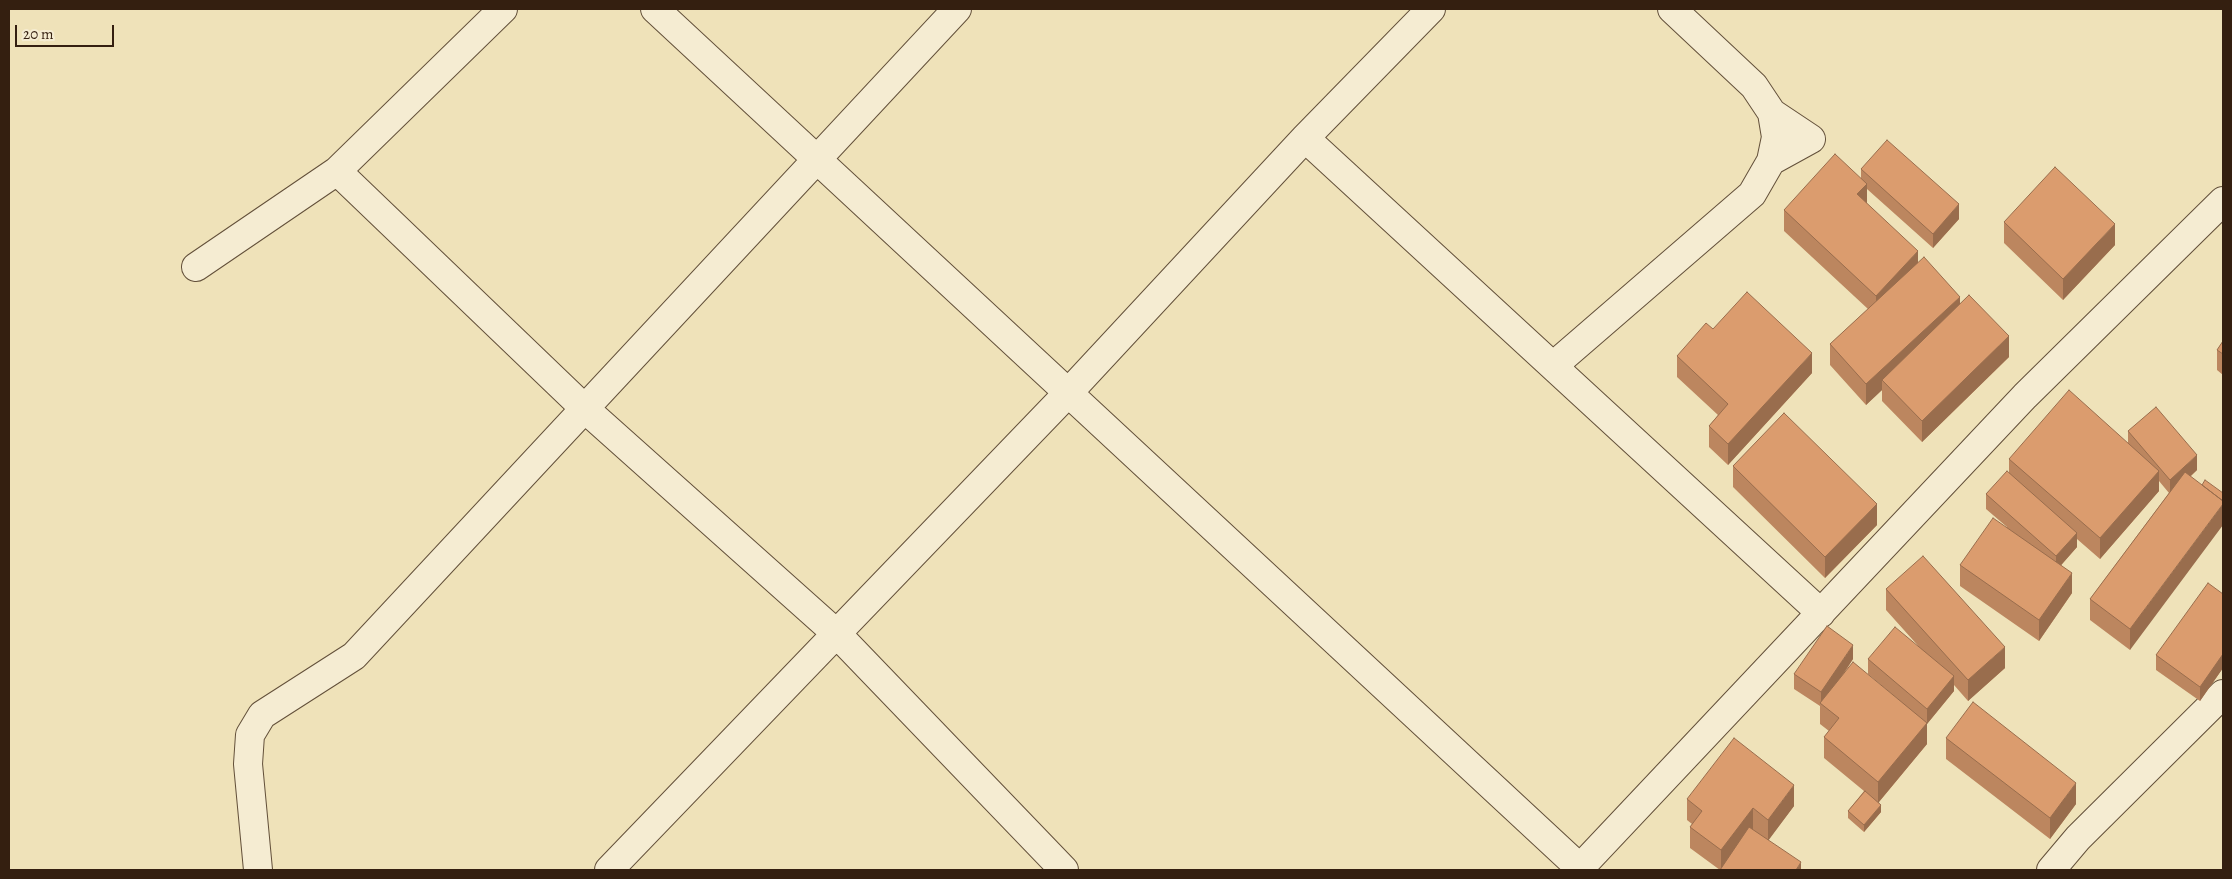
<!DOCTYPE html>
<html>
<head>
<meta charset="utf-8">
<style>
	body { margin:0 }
	#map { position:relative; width:2232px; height:879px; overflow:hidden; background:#efe2b9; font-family:Alegreya,serif }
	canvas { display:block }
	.frame { position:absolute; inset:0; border:10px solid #341f10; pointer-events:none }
	.scale { position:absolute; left:15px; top:25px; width:99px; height:22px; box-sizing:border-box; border:2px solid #341f10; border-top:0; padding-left:6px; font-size:15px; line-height:18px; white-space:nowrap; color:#341f10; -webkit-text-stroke:4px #f5ecd2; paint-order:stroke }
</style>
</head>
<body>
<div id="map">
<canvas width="2232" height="879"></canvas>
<div class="frame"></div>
<div class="scale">20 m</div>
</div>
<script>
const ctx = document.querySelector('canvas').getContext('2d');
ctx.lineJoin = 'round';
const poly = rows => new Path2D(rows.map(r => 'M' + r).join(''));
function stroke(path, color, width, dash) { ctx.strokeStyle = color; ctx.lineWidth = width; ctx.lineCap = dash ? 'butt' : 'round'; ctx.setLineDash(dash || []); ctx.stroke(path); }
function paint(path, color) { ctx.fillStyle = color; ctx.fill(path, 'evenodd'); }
const minor = poly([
	[655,9,1582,870],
	[1305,138,1821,613],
	[1771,161,1811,139,1772,113],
	[337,171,584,408,837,634,1064,870],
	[196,267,337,171,503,9],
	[1553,366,1752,194,1771,161,1776,137,1772,113,1754,86,1672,9],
	[258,870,248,764,250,735,262,715,354,656,957,9],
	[609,870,1069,392,1305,138,1431,9],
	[1578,870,2025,396,2223,201],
	[2051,870,2078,838,2223,694]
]);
stroke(minor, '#63503a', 30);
stroke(minor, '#f5ecd2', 28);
paint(poly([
	[1861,169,1959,219,1933,248,1867,189,1867,204,1918,263,1960,303,2009,357,1922,442,1882,401,1882,390,1866,405,1830,365,1830,344,1868,309,1784,231,1784,210,1861,178],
	[2004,222,2115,245,2063,300,2004,243],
	[1713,329,1812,373,1728,465,1709,447,1709,426,1718,415,1677,377,1677,356],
	[2223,341,2223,375,2217,370,2217,350],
	[2128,431,2197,470,2191,476,2130,650,2090,620,2090,599,2169,493,2159,481,2159,491,2100,559,2077,539,2077,547,2061,565,2072,593,2039,641,1960,586,1960,565,2007,527,1986,509,1986,494,2009,473,2009,459,2128,443],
	[1733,466,1877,525,1825,578,1733,487],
	[1886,589,2005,668,1968,701,1954,685,1954,691,1927,724,1927,723,1927,744,1879,802,1881,812,1864,832,1848,818,1848,811,1864,791,1824,758,1824,737,1829,731,1820,724,1820,706,1794,689,1794,674,1853,659,1845,672,1902,703,1868,674,1868,659,1921,649,1886,610],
	[2223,594,2223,668,2200,701,2156,670,2156,655],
	[1946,738,2076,804,2050,839,1946,759],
	[1687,799,1794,806,1768,840,1801,870,1720,870,1690,848,1690,827,1692,824,1687,820]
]), '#bc865f');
paint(poly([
	[1867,184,1867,205,1857,194],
	[1959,204,1959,219,1933,248,1933,234],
	[2115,224,2115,245,2063,300,2063,279],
	[1918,251,1918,272,1876,317,1876,296],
	[1960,297,1960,318,1882,380,1882,390,1866,405,1866,384],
	[2009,336,2009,357,1922,442,1922,421],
	[1812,353,1812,373,1728,465,1728,444],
	[2197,455,2197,470,2170,494,2170,480],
	[2159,471,2159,491,2100,559,2100,538],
	[1877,504,1877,525,1825,578,1825,557],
	[2223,504,2223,525,2130,650,2130,629],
	[2077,533,2077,547,2056,571,2056,556],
	[2072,573,2072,593,2039,641,2039,620],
	[1853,645,1853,659,1822,705,1821,703,1821,692],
	[2005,647,2005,668,1968,701,1968,680],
	[2223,654,2223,668,2200,701,2200,687],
	[1954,676,1954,691,1927,724,1927,709],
	[1927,723,1927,744,1878,803,1878,782],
	[2076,783,2076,804,2050,839,2050,818],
	[1794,785,1794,806,1768,841,1768,820],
	[1881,805,1881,812,1864,832,1864,825],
	[1753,808,1753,829,1721,870,1721,850],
	[1801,862,1801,870,1796,870]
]), '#996d4d');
const building = poly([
	[1887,140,1959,204,1933,234,1861,169,1887,140],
	[1835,154,1867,184,1857,194,1918,251,1876,296,1784,210,1835,154],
	[2055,167,2115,224,2063,279,2004,222,2055,167],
	[1924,257,1960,297,1866,384,1830,344,1924,257],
	[1747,292,1812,353,1728,444,1709,426,1728,404,1677,356,1706,323,1713,329,1747,292],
	[1969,295,2009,336,1922,421,1882,380,1969,295],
	[2223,341,2223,354,2217,350,2223,341],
	[2069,390,2159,471,2100,538,2009,459,2069,390],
	[2156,407,2197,455,2170,480,2128,431,2156,407],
	[1784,413,1877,504,1825,557,1733,466,1784,413],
	[2007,471,2077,533,2056,556,1986,494,2007,471],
	[2185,472,2223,501,2223,504,2130,629,2090,599,2185,472],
	[2205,480,2223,493,2223,501,2202,485,2205,480],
	[1993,518,2072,573,2039,620,1960,565,1993,518],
	[1923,556,2005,647,1968,680,1886,589,1923,556],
	[2208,583,2223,594,2223,654,2200,687,2156,655,2208,583],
	[1827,626,1853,645,1821,692,1794,674,1827,626],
	[1895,627,1954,676,1927,709,1868,659,1895,627],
	[1853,662,1927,723,1878,782,1824,737,1839,718,1820,703,1853,662],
	[1973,702,2076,783,2050,818,1946,738,1973,702],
	[1734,738,1794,785,1768,820,1753,808,1721,850,1690,827,1702,811,1687,799,1734,738],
	[1865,791,1881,805,1864,825,1848,811,1865,791],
	[1749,827,1801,862,1796,870,1720,870,1749,827]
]);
paint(building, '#db9c6e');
stroke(building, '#996d4d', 1);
</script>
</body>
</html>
